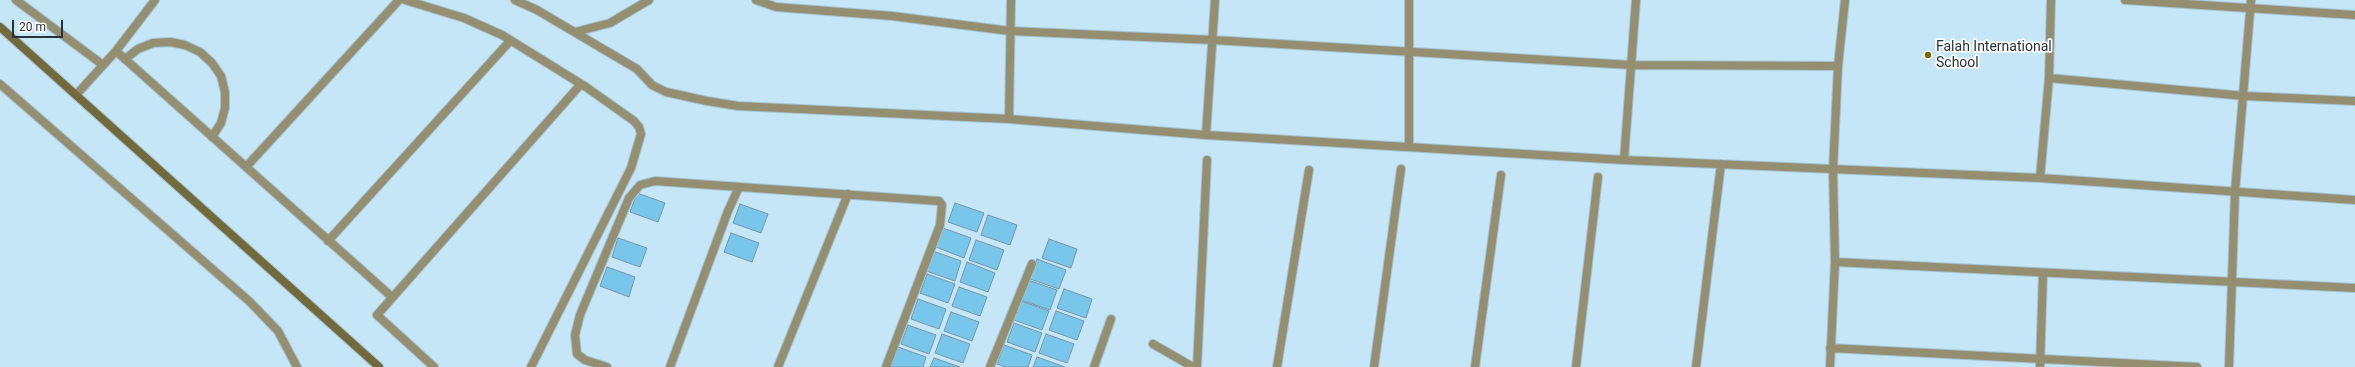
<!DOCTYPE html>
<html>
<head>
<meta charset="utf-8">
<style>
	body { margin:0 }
	#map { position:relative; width:2355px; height:367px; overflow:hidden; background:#c4e6f6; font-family:Roboto,sans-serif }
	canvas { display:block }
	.scale { position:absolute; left:12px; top:20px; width:51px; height:18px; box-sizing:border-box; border:2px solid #253339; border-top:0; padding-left:5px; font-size:12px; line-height:14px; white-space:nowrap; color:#253339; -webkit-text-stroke:3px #fff; paint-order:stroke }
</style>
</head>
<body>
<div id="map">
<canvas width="2355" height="367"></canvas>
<div class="scale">20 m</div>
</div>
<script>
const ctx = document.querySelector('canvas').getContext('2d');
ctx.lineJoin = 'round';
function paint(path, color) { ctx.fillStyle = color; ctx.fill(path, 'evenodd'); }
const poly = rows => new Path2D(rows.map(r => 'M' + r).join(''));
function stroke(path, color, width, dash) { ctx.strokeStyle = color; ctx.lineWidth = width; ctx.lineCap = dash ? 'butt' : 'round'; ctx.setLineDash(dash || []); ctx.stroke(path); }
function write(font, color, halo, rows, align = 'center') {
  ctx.font = font + ' Roboto,sans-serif'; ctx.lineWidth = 3.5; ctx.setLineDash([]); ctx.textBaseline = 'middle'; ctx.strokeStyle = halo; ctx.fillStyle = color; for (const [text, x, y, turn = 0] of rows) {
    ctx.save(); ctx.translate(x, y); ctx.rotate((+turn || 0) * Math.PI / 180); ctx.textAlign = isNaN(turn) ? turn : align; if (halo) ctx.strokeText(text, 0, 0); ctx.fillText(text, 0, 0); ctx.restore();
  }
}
const building = poly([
	[637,193,665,203,658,222,630,212,637,193],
	[955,203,984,213,977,232,948,222,955,203],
	[740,204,768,214,761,233,733,223,740,204],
	[988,215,1017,225,1010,245,981,235,988,215],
	[943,228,971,238,964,258,936,247,943,228],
	[731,233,759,243,752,262,724,252,731,233],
	[618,238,647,248,640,267,612,257,618,238],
	[1049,239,1077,249,1071,268,1042,258,1049,239],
	[976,240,1004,250,997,270,969,260,976,240],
	[933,251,961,261,955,281,926,271,933,251],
	[1037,259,1066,270,1059,289,1030,279,1037,259],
	[967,262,995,273,988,292,960,282,967,262],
	[607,267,635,277,629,297,600,286,607,267],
	[927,274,955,284,948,303,920,293,927,274],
	[1028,280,1057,290,1050,310,1021,300,1028,280],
	[959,287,987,297,980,316,952,306,959,287],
	[1064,289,1092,299,1086,318,1057,308,1064,289],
	[918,299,946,309,939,329,911,319,918,299],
	[1021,301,1049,311,1042,330,1014,320,1021,301],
	[1056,311,1084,321,1077,340,1049,330,1056,311],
	[951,312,979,322,972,341,944,331,951,312],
	[1014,323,1042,333,1035,352,1007,342,1014,323],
	[908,325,936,335,929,354,901,344,908,325],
	[942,334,970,344,963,363,935,353,942,334],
	[1046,334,1074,344,1067,363,1039,353,1046,334],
	[1004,345,1032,355,1028,367,1005,367,997,364,1004,345],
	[898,347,926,357,923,367,891,367,898,347],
	[1037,357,1065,367,1033,367,1037,357],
	[934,358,960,367,930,367,934,358]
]);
paint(building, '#78c7eb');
stroke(building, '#7696a5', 1);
const service = poly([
	[125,59,138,49,153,43,170,42,185,45,200,52,212,63,221,76,225,92,225,108,221,123,212,137],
	[0,84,249,301,278,331,297,367]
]);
const minor = poly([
	[16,0,103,65],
	[405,0,464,18,502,35,586,87,634,121,639,127,641,134,631,168,531,367],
	[515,0,537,10,637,69,652,85,666,92,707,101,738,106,1009,119,1206,135,1624,160,2040,178,2355,200],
	[756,0,776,7,892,16,1010,31,1213,40,1631,65,1838,66],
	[1409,0,1409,146],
	[2125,0,2355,15],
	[575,32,610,23,649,0],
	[116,51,392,297],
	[2049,78,2245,96,2355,101],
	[76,95,116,51,155,0],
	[1009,119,1011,0],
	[1206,135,1215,0],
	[1624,160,1636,0],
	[246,167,399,0],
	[2040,178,2049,78,2051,0],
	[328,241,510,41],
	[1835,262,2355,288],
	[1153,344,1193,367],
	[1830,348,2197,367],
	[434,367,377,315,581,84],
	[607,367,585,360,577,354,575,335,580,315,629,198,640,185,655,181,939,201,942,205,940,225,886,367],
	[670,367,728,211,739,187],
	[778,367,848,194],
	[990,367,1032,264],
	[1094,367,1111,319],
	[1197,367,1207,160],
	[1277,367,1309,170],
	[1374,367,1401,169],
	[1475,367,1501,175],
	[1576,367,1598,177],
	[1696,367,1721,164],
	[1830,367,1835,262,1833,170,1838,66,1845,0],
	[2040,367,2043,273],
	[2229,367,2235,192,2251,0]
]);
const secondary = poly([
	[0,27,379,367]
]);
stroke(service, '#a4c2d0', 10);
stroke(minor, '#a4c2d0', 10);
stroke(secondary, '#a4c2d0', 10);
stroke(service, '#958f72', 8);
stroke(minor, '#958f72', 8);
stroke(secondary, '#72693d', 8);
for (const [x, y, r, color] of [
	[1928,55,4,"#7c6b05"]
]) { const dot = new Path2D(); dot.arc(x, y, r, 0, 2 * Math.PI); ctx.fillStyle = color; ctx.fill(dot); stroke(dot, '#fff', 1.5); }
write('14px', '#253339', '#fff', [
	["Falah International",1936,47],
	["School",1936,63]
], 'left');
</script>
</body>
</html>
